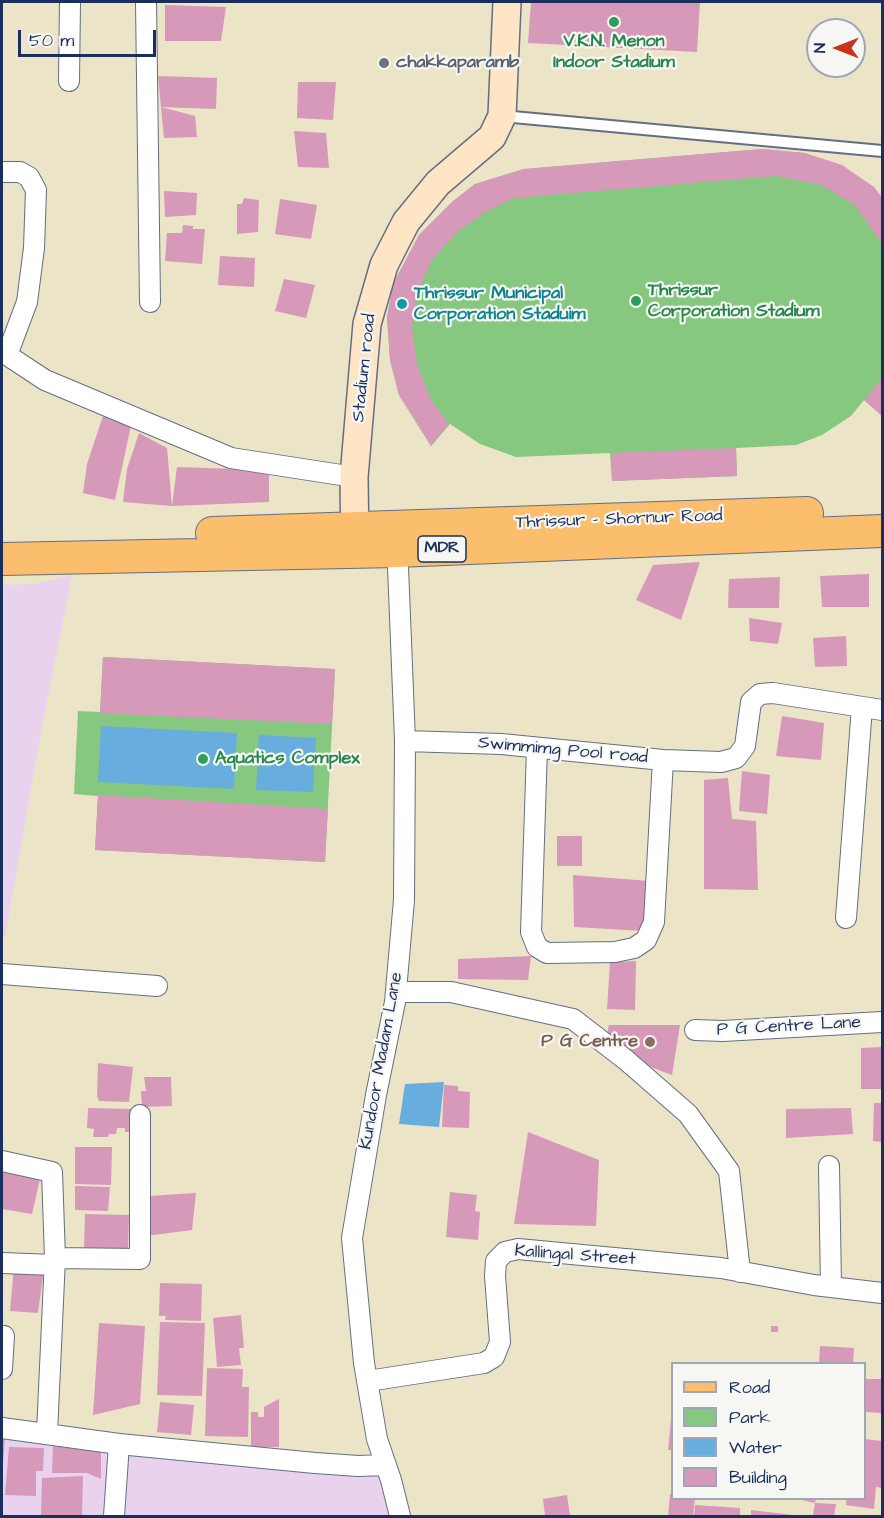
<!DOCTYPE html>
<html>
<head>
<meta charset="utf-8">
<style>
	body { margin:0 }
	#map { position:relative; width:884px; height:1518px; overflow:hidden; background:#ebe4c7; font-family:"Architects Daughter",sans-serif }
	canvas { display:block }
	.frame { position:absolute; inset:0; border:3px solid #1b2f5e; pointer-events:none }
	.legend { position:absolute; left:671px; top:1362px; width:195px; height:138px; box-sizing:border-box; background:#f6f6f2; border:2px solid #9ea6b7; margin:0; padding:8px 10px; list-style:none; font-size:18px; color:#1b2f5e }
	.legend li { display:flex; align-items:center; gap:12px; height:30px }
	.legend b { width:30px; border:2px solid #9ea6b7 }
	.north { position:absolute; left:806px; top:18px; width:60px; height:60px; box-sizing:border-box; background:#f6f6f2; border:2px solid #9ea6b7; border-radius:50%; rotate:270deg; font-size:16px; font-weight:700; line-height:24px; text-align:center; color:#1b2f5e }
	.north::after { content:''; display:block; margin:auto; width:21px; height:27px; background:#c8321e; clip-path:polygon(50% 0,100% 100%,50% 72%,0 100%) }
	.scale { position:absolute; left:18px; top:30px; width:138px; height:27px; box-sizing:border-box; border:3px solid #1b2f5e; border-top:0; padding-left:8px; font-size:18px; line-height:21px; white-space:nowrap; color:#1b2f5e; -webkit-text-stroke:4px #f6f6f2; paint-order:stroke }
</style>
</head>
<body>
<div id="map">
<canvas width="884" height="1518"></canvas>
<div class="frame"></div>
<ul class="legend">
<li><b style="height:8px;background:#fabe6d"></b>Road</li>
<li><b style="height:16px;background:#87c880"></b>Park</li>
<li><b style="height:16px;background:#67addd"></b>Water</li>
<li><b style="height:16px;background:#d699b9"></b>Building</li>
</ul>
<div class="north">N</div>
<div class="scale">50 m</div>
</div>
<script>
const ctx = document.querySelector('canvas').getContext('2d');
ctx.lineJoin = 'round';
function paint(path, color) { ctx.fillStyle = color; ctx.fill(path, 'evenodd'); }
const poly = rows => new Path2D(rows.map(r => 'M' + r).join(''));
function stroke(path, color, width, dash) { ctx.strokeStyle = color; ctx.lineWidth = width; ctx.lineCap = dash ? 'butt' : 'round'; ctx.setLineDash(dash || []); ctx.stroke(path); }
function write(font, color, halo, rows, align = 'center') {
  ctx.font = font + ' "Architects Daughter",sans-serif'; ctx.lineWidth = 4.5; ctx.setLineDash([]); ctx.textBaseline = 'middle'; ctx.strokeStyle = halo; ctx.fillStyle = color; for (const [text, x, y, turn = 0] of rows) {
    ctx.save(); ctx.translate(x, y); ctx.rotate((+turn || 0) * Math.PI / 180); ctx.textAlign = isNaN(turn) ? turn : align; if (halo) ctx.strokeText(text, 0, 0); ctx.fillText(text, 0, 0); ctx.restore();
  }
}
paint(poly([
	[72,575,44,715,5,936,2,935,2,585,35,584],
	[2,1432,111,1445,108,1516,2,1516],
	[124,1450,178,1460,381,1469,397,1516,120,1516]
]), '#e8d2ee');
paint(poly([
	[762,149,805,153,874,187,882,198,882,416,864,400,851,416,822,435,796,445,736,448,737,476,612,481,610,453,516,457,480,444,450,424,431,446,399,395,390,360,387,317,393,284,419,235,452,202,475,184,524,169],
	[103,657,335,669,325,862,95,850,98,796,74,794,78,711,100,712]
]), '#87c880');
paint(poly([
	[101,726,237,733,234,789,98,782],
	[259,735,316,738,313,792,256,790],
	[444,1082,439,1127,399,1124,405,1084]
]), '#67addd');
paint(poly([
	[531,2,700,2,697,52,528,43],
	[165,5,226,7,221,41,165,41],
	[158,76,217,78,216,109,161,107],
	[298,82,336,82,333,120,297,118],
	[161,107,195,116,197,137,164,138],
	[294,131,326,133,329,168,298,167],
	[762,149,805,153,842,165,874,187,882,198,882,244,854,204,821,185,776,176,514,198,484,213,457,232,432,260,417,292,412,328,417,364,431,400,449,424,431,446,399,395,390,360,387,317,393,284,419,235,452,202,475,184,524,169],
	[164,191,197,193,196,215,165,217],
	[244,198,259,200,258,232,237,234,237,204,242,204],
	[280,199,317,205,311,239,275,234],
	[183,225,193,226,193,229,205,229,202,264,165,261,167,233,182,233],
	[220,256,255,258,254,287,218,285],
	[284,279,315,285,306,318,275,311],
	[882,378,882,416,864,400],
	[103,416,132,421,115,500,83,493,87,464],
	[139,433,167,448,172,506,123,502,127,469],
	[736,448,737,476,612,481,611,453],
	[177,467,236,469,249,467,269,474,269,502,172,506],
	[700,562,681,620,636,600,653,565],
	[869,574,869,607,822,607,820,576],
	[780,577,779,608,728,608,729,579],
	[749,618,782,623,778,644,750,641],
	[846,636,847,666,815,667,813,638],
	[103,657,335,669,332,724,100,713],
	[782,716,824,723,821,760,776,756],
	[742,771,770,775,767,814,739,811],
	[728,778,732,819,756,821,758,890,704,889,704,780],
	[98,795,328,809,325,862,95,850],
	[557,836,582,836,582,866,557,866],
	[573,875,649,881,643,931,574,927],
	[531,956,528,980,458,979,458,959],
	[636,961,635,1010,607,1009,610,962],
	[609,1025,680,1025,672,1075,640,1063,626,1048,606,1039],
	[882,1047,882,1089,861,1089,861,1048],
	[98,1063,133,1067,129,1102,99,1101,97,1096],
	[144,1077,171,1077,172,1106,142,1107,141,1091,146,1091],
	[444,1085,458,1086,458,1091,470,1092,469,1128,442,1127],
	[874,1103,882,1103,882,1142,873,1141],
	[88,1108,133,1109,133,1132,125,1132,125,1128,117,1128,116,1134,109,1134,108,1137,93,1137,94,1129,87,1128],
	[851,1108,853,1134,786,1138,786,1109],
	[528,1132,599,1160,596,1226,514,1224],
	[75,1147,112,1147,111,1185,75,1184],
	[2,1170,40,1179,32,1214,2,1209],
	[75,1186,110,1187,108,1211,75,1210],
	[450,1192,477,1195,475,1211,480,1212,478,1240,446,1237],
	[196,1193,192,1230,146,1236,148,1196],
	[85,1214,129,1215,128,1249,84,1248],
	[14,1267,44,1269,38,1313,10,1311],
	[160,1283,202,1284,201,1321,165,1320,166,1316,159,1316],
	[241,1315,244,1348,239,1348,241,1365,217,1367,213,1318],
	[160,1322,205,1323,202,1396,157,1395],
	[99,1323,145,1326,140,1404,93,1415],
	[771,1326,778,1326,778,1332,771,1332],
	[820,1346,854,1348,853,1364,819,1364],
	[207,1368,243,1369,242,1387,249,1387,248,1437,205,1436],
	[866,1379,882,1379,882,1413,866,1412],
	[279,1399,279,1447,251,1447,251,1412,258,1412,258,1417,264,1417,264,1407],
	[160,1402,194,1405,191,1435,157,1432],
	[671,1419,672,1419,672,1450,668,1450],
	[2,1437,5,1438,3,1462,2,1462],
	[864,1439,882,1441,882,1488,876,1487,874,1509,846,1505,847,1498,864,1498],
	[53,1446,101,1452,101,1479,87,1473,52,1473],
	[9,1447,44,1448,43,1471,36,1471,36,1496,5,1495],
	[83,1476,82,1516,41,1516,42,1478],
	[670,1494,672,1494,672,1498,695,1498,693,1516,668,1516],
	[567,1495,570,1516,545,1516,543,1499],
	[793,1498,816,1498,815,1503],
	[815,1503,836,1504,834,1516,813,1516],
	[695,1505,740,1508,740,1516,694,1516],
	[751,1510,793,1515,793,1516,751,1516]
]), '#d699b9');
const lane = poly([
	[502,116,882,151]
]);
const street = poly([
	[146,2,150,302],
	[69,81,70,2],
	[2,172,20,172,29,177,36,190,34,248,27,302,7,355,2,350],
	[7,355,45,380,231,458,354,477],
	[397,542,405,741,404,900,395,1002,376,1095,352,1238,364,1363,377,1439,391,1480,400,1516],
	[405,741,501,744,663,760,721,762,736,758,745,746,751,702,760,694,773,693,882,710],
	[537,748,531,932,537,947,547,953,615,952,634,948,646,940,654,922,663,760],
	[846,918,862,707],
	[2,974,157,986],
	[396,992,451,992,573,1019,626,1060,688,1114,729,1171,740,1272],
	[695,1030,723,1031,882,1022],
	[2,1161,52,1172,55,1258,47,1433],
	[829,1166,831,1287],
	[55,1258,140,1259,140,1115],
	[2,1263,55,1265],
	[2,1369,4,1336],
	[368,1381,484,1363,494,1357,500,1342,495,1276,496,1261,505,1252,518,1249,721,1268,814,1285,882,1293],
	[2,1428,119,1444],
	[114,1516,119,1444,315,1463,358,1466,386,1465]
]);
const secondary = poly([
	[355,550,354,477,367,324,384,265,406,222,438,183,492,137,502,116,507,2]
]);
const primary = poly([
	[212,533,807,513],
	[2,559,397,551,882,531]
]);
stroke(lane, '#646e83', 14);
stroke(street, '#646e83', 22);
stroke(secondary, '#646e83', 30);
stroke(primary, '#646e83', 34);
stroke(lane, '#fff', 10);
stroke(street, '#fff', 20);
stroke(secondary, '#fde5c5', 27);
stroke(primary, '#fabe6d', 32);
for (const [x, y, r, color] of [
	[614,22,6,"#2e9e5b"],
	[384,63,6,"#6b7280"],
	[636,301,6,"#2e9e5b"],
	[402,304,6,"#0f9aa8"],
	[203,759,6,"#2e9e5b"],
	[650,1042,6,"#8d6e63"]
]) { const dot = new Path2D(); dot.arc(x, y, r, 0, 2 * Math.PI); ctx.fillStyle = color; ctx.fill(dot); stroke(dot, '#f6f6f2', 2); }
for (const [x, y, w] of [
	[442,549,48]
]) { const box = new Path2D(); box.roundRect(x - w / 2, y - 13, w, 26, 4.5); ctx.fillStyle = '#f6f6f2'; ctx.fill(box); stroke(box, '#1b2f5e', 1.5); }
write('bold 16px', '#1b2f5e', null, [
	["MDR",442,549]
]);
write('bold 18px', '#27864d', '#f6f6f2', [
	["V.K.N. Menon",614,42,"center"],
	["Indoor Stadium",614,63,"center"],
	["Thrissur",648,291],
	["Corporation Stadium",648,312],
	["Aquatics Complex",215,759]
], 'left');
write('bold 18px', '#5b616d', '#f6f6f2', [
	["chakkaparamb",396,63]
], 'left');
write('bold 18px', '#0d838f', '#f6f6f2', [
	["Thrissur Municipal",414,294],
	["Corporation Staduim",414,315]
], 'left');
write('18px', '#1b2f5e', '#f6f6f2', [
	["Stadium road",365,368,-84],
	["Thrissur - Shornur Road",619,520,-2],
	["Swimmimg Pool road",563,751,5],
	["P G Centre Lane",789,1027,-3],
	["Kundoor Madam Lane",382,1061,-80],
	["Kallingal Street",575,1256,4]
]);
write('bold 18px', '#785e54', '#f6f6f2', [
	["P G Centre",638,1042]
], 'right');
</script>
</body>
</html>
